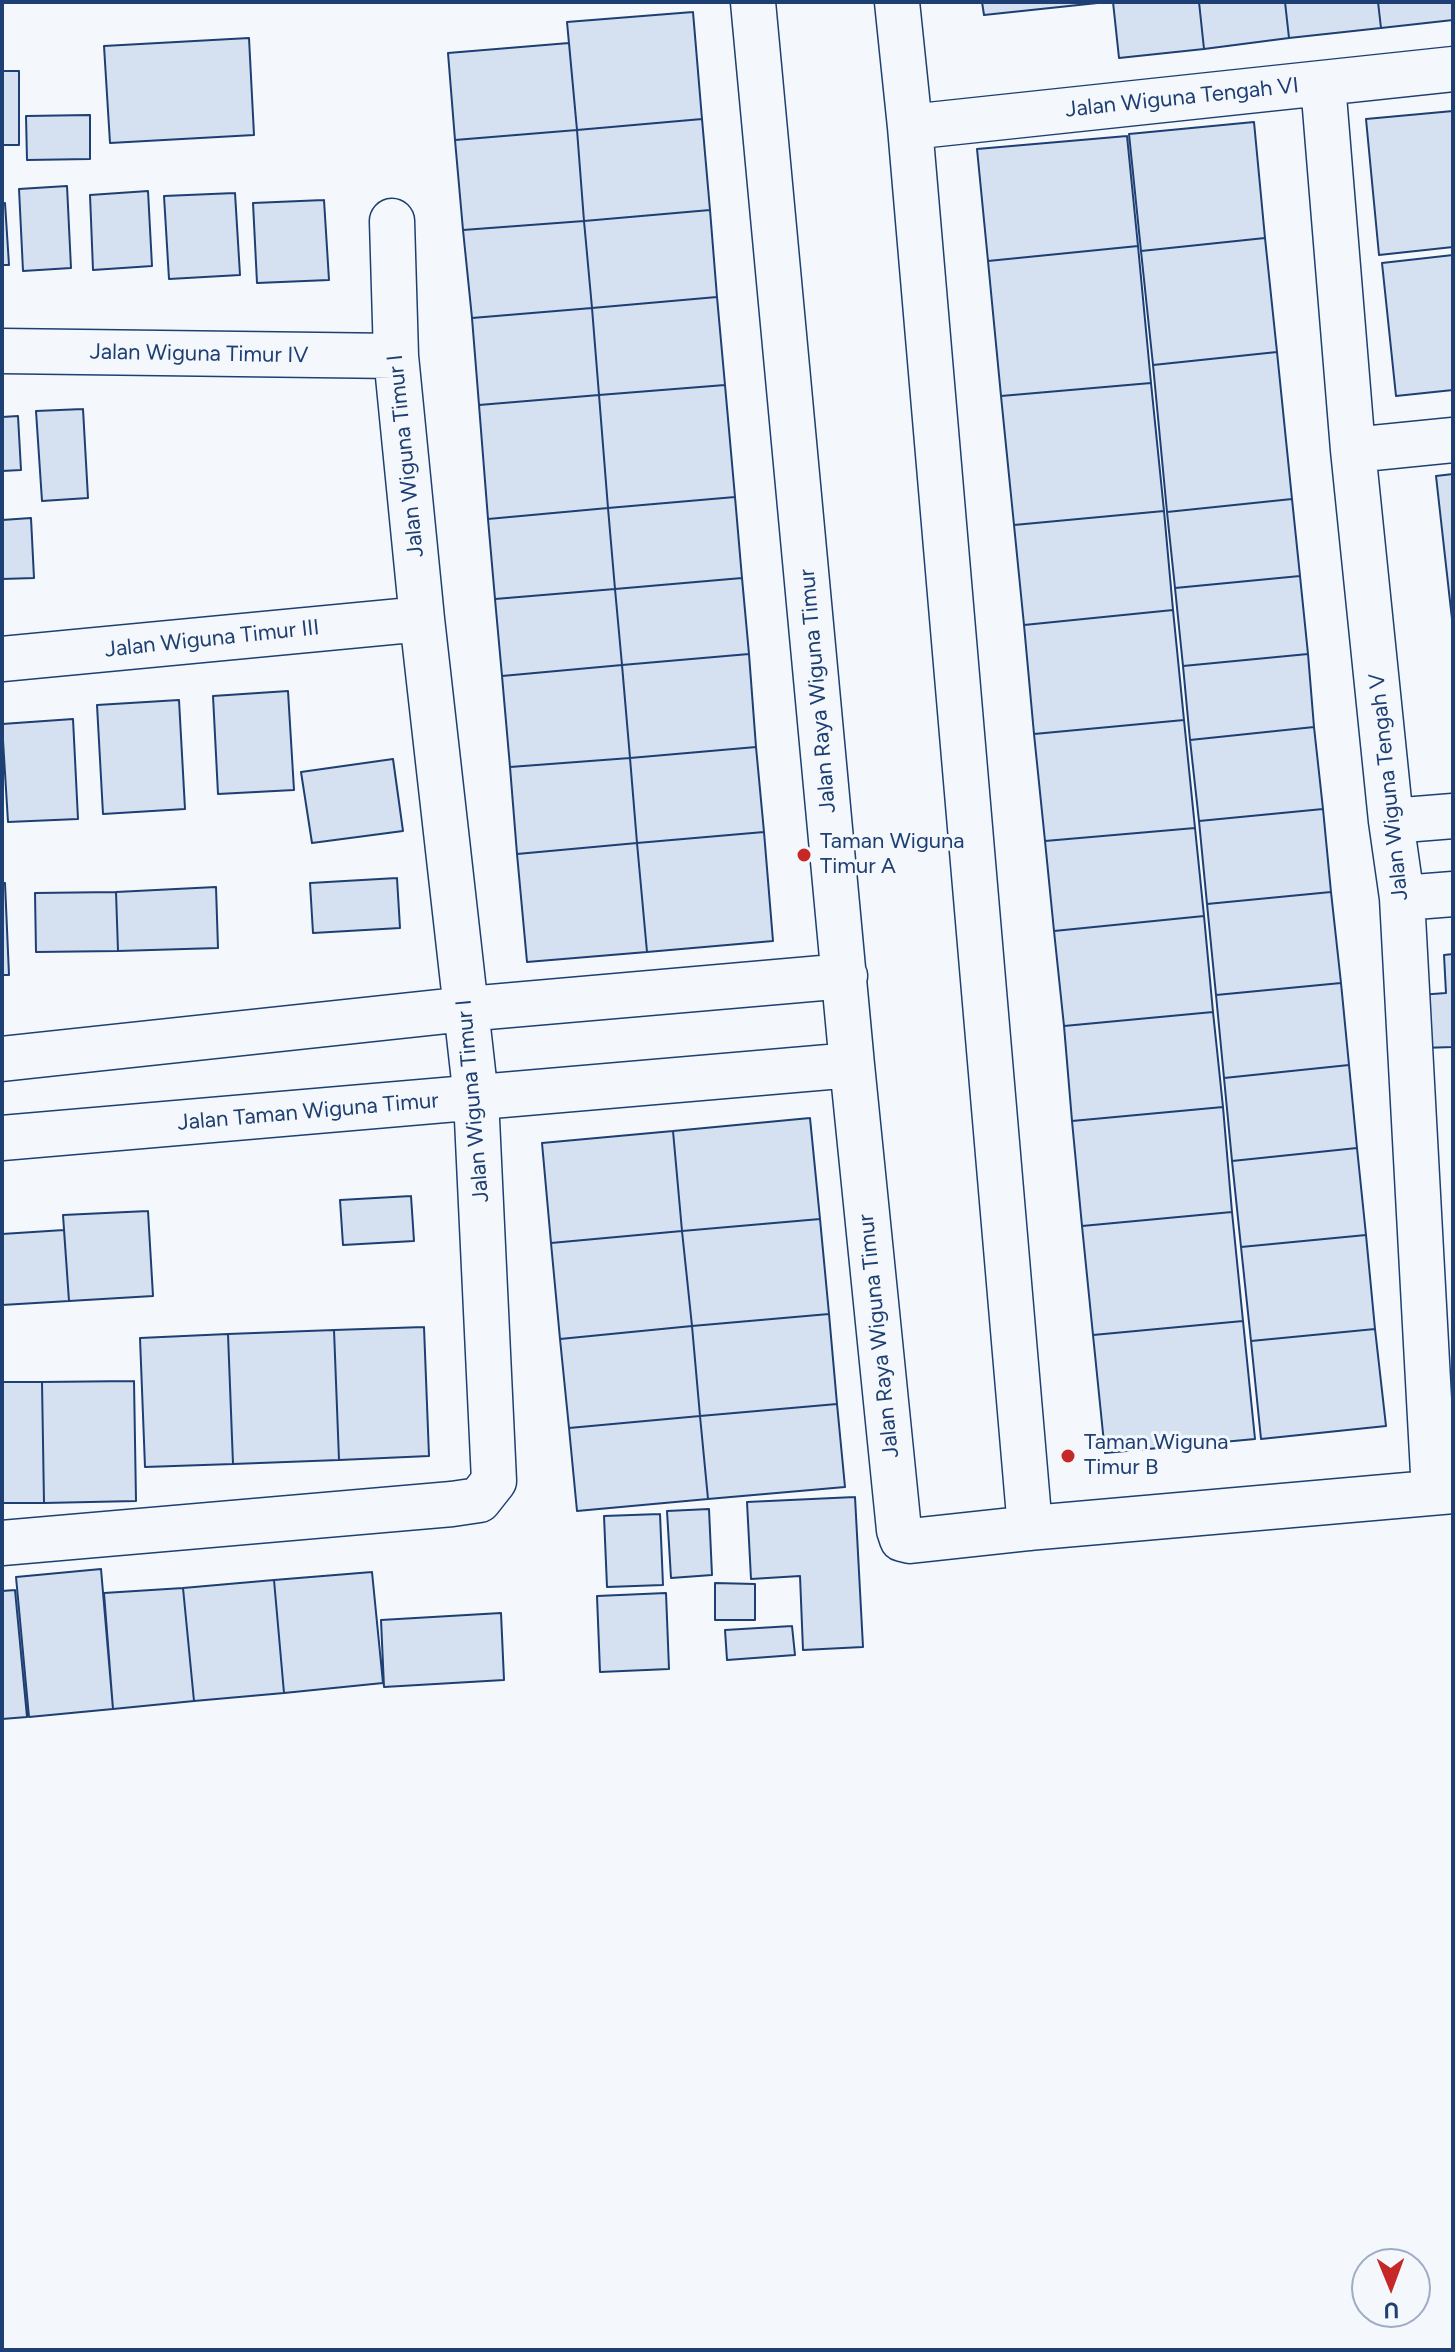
<!DOCTYPE html>
<html>
<head>
<meta charset="utf-8">
<style>
	body { margin:0 }
	#map { position:relative; width:1455px; height:2352px; overflow:hidden; background:#f4f7fb; font-family:Figtree,sans-serif }
	canvas { display:block }
	.frame { position:absolute; inset:0; border:4px solid #1d3f73; pointer-events:none }
	.north { position:absolute; left:1351px; top:2248px; width:80px; height:80px; box-sizing:border-box; background:#f4f7fb; border:2px solid #9eadc5; border-radius:50%; rotate:179deg; font-size:22px; font-weight:700; line-height:32px; text-align:center; color:#1d3f73 }
	.north::after { content:''; display:block; margin:auto; width:28px; height:36px; background:#c62828; clip-path:polygon(50% 0,100% 100%,50% 72%,0 100%) }
</style>
</head>
<body>
<div id="map">
<canvas width="1455" height="2352"></canvas>
<div class="frame"></div>
<div class="north">U</div>
</div>
<script>
const ctx = document.querySelector('canvas').getContext('2d');
ctx.lineJoin = 'round';
function paint(path, color) { ctx.fillStyle = color; ctx.fill(path, 'evenodd'); }
const poly = rows => new Path2D(rows.map(r => 'M' + r).join(''));
function stroke(path, color, width, dash) { ctx.strokeStyle = color; ctx.lineWidth = width; ctx.lineCap = dash ? 'butt' : 'round'; ctx.setLineDash(dash || []); ctx.stroke(path); }
function write(font, color, halo, rows, align = 'center') {
  ctx.font = font + ' Figtree,sans-serif'; ctx.lineWidth = 6; ctx.setLineDash([]); ctx.textBaseline = 'middle'; ctx.strokeStyle = halo; ctx.fillStyle = color; for (const [text, x, y, turn = 0] of rows) {
    ctx.save(); ctx.translate(x, y); ctx.rotate((+turn || 0) * Math.PI / 180); ctx.textAlign = isNaN(turn) ? turn : align; if (halo) ctx.strokeText(text, 0, 0); ctx.fillText(text, 0, 0); ctx.restore();
  }
}
const building = poly([
	[982,2,1107,2,984,15,982,2],
	[1113,2,1199,2,1204,49,1119,58,1113,2],
	[1199,2,1285,2,1289,38,1204,49,1199,2],
	[1285,2,1378,2,1381,28,1289,38,1285,2],
	[1378,2,1453,2,1453,20,1381,28,1378,2],
	[693,12,702,119,577,130,567,22,693,12],
	[249,38,254,135,110,143,104,46,249,38],
	[569,43,577,130,455,140,448,53,569,43],
	[2,71,19,71,19,145,2,145,2,71],
	[1453,111,1453,247,1379,255,1366,119,1453,111],
	[90,115,90,159,27,160,26,116,90,115],
	[702,119,710,210,584,221,577,130,702,119],
	[1254,122,1265,238,1141,251,1129,134,1254,122],
	[577,130,584,221,463,230,455,140,577,130],
	[1127,136,1138,246,988,261,977,149,1127,136],
	[67,186,71,268,23,271,19,189,67,186],
	[148,191,152,266,93,270,90,195,148,191],
	[235,193,240,275,169,279,164,196,235,193],
	[324,200,329,280,257,283,253,203,324,200],
	[5,203,9,265,2,265,2,204,5,203],
	[710,210,717,297,592,308,584,221,710,210],
	[584,221,592,308,472,318,463,230,584,221],
	[1265,238,1277,352,1153,365,1141,251,1265,238],
	[1138,246,1151,383,1001,396,988,261,1138,246],
	[1453,255,1453,390,1396,396,1382,263,1453,255],
	[717,297,725,385,599,395,592,308,717,297],
	[592,308,599,395,479,405,472,318,592,308],
	[1277,352,1292,499,1167,512,1153,365,1277,352],
	[1151,383,1164,511,1014,525,1001,396,1151,383],
	[725,385,735,497,608,508,599,395,725,385],
	[599,395,608,508,488,519,479,405,599,395],
	[83,409,88,498,42,501,36,411,83,409],
	[18,416,21,470,2,471,2,417,18,416],
	[1453,474,1453,628,1436,476,1453,474],
	[735,497,742,578,615,589,608,508,735,497],
	[1292,499,1300,576,1175,588,1167,512,1292,499],
	[608,508,615,589,495,599,488,519,608,508],
	[1164,511,1173,610,1024,625,1014,525,1164,511],
	[31,518,34,578,2,579,2,520,31,518],
	[1300,576,1308,654,1183,666,1175,588,1300,576],
	[742,578,749,654,622,665,615,589,742,578],
	[615,589,622,665,502,676,495,599,615,589],
	[1173,610,1184,720,1034,734,1024,625,1173,610],
	[749,654,756,747,630,758,622,665,749,654],
	[1308,654,1314,727,1190,740,1183,666,1308,654],
	[622,665,630,758,510,767,502,676,622,665],
	[288,691,294,790,218,794,213,696,288,691],
	[179,700,185,809,103,814,97,705,179,700],
	[73,719,78,819,8,822,2,724,73,719],
	[1184,720,1195,828,1045,841,1034,734,1184,720],
	[1314,727,1323,809,1199,821,1190,740,1314,727],
	[756,747,764,832,637,843,630,758,756,747],
	[630,758,637,843,517,854,510,767,630,758],
	[393,759,403,831,312,843,301,772,393,759],
	[1323,809,1331,892,1207,904,1199,821,1323,809],
	[1195,828,1204,916,1054,931,1045,841,1195,828],
	[764,832,773,941,647,952,637,843,764,832],
	[637,843,647,952,527,962,517,854,637,843],
	[397,878,400,928,313,933,310,883,397,878],
	[2,883,5,883,9,975,2,975,2,883],
	[216,887,218,948,118,951,116,892,216,887],
	[116,892,118,951,36,952,35,893,116,892],
	[1331,892,1341,983,1216,995,1207,904,1331,892],
	[1204,916,1213,1012,1064,1026,1054,931,1204,916],
	[1453,954,1453,1047,1422,1048,1419,995,1446,993,1444,955,1453,954],
	[1341,983,1349,1065,1224,1078,1216,995,1341,983],
	[1213,1012,1223,1107,1072,1121,1064,1026,1213,1012],
	[1349,1065,1357,1148,1232,1161,1224,1078,1349,1065],
	[1223,1107,1232,1212,1082,1226,1072,1121,1223,1107],
	[810,1118,820,1219,682,1231,673,1131,810,1118],
	[673,1131,682,1231,551,1243,542,1143,673,1131],
	[1357,1148,1366,1235,1241,1247,1232,1161,1357,1148],
	[411,1196,414,1241,343,1245,340,1200,411,1196],
	[148,1211,153,1296,69,1301,63,1215,148,1211],
	[1232,1212,1243,1321,1093,1335,1082,1226,1232,1212],
	[820,1219,829,1314,692,1326,682,1231,820,1219],
	[64,1230,69,1301,2,1305,2,1234,64,1230],
	[682,1231,692,1326,560,1339,551,1243,682,1231],
	[1366,1235,1375,1329,1251,1341,1241,1247,1366,1235],
	[829,1314,837,1404,700,1416,692,1326,829,1314],
	[1243,1321,1255,1439,1105,1453,1093,1335,1243,1321],
	[692,1326,700,1416,569,1428,560,1339,692,1326],
	[424,1327,429,1456,339,1460,334,1330,424,1327],
	[1375,1329,1386,1426,1261,1439,1251,1341,1375,1329],
	[334,1330,339,1460,233,1464,228,1334,334,1330],
	[228,1334,233,1464,145,1467,140,1338,228,1334],
	[134,1381,136,1501,44,1503,42,1382,134,1381],
	[2,1382,42,1382,44,1503,2,1503,2,1382],
	[837,1404,845,1487,708,1499,700,1416,837,1404],
	[700,1416,708,1499,577,1511,569,1428,700,1416],
	[855,1497,863,1647,803,1650,800,1576,751,1579,747,1502,855,1497],
	[709,1509,712,1575,671,1578,667,1511,709,1509],
	[660,1514,663,1585,607,1587,604,1516,660,1514],
	[101,1569,113,1709,29,1717,16,1577,101,1569],
	[372,1572,383,1683,284,1693,274,1580,372,1572],
	[274,1580,284,1693,194,1701,183,1588,274,1580],
	[715,1583,755,1584,755,1620,715,1620,715,1583],
	[183,1588,194,1701,113,1709,104,1593,183,1588],
	[15,1590,27,1717,2,1719,2,1591,15,1590],
	[666,1593,669,1669,600,1672,597,1596,666,1593],
	[501,1613,504,1680,384,1687,381,1620,501,1613],
	[792,1626,795,1655,727,1660,725,1630,792,1626]
]);
paint(building, '#d5e0f0');
stroke(building, '#1d3f73', 2);
const street = poly([
	[753,2,852,1065,899,1530,902,1539,910,1541,1030,1528,1453,1491],
	[897,2,910,127,1030,1528],
	[1323,84,1353,450,1391,821,1402,898,1434,1492],
	[910,127,1453,69],
	[2,351,396,356],
	[1353,450,1453,440],
	[2,659,422,619],
	[1391,821,1453,816],
	[1402,898,1453,894],
	[2,1059,466,1009,845,976],
	[2,1138,852,1065],
	[2,1543,452,1504,479,1500,494,1481,476,1098,422,619,396,356,392,221]
]);
stroke(street, '#1d3f73', 47);
stroke(street, '#f4f7fb', 44);
for (const [x, y, r, color] of [
	[804,855,8,"#c62828"],
	[1068,1456,8,"#c62828"]
]) { const dot = new Path2D(); dot.arc(x, y, r, 0, 2 * Math.PI); ctx.fillStyle = color; ctx.fill(dot); stroke(dot, '#f4f7fb', 3); }
write('22px', '#1d3f73', '#f4f7fb', [
	["Jalan Wiguna Tengah VI",1182,98,-6],
	["Jalan Wiguna Timur IV",199,354,1],
	["Jalan Wiguna Timur I",406,456,-96],
	["Jalan Wiguna Timur III",212,639,-6],
	["Jalan Raya Wiguna Timur",818,691,-95],
	["Jalan Wiguna Tengah V",1389,787,-96],
	["Jalan Wiguna Timur I",473,1101,-95],
	["Jalan Taman Wiguna Timur",308,1112,-5],
	["Jalan Raya Wiguna Timur",879,1336,-96]
]);
write('22px', '#1d3f73', '#f4f7fb', [
	["Taman Wiguna",820,842],
	["Timur A",820,867],
	["Taman Wiguna",1084,1443],
	["Timur B",1084,1468]
], 'left');
</script>
</body>
</html>
